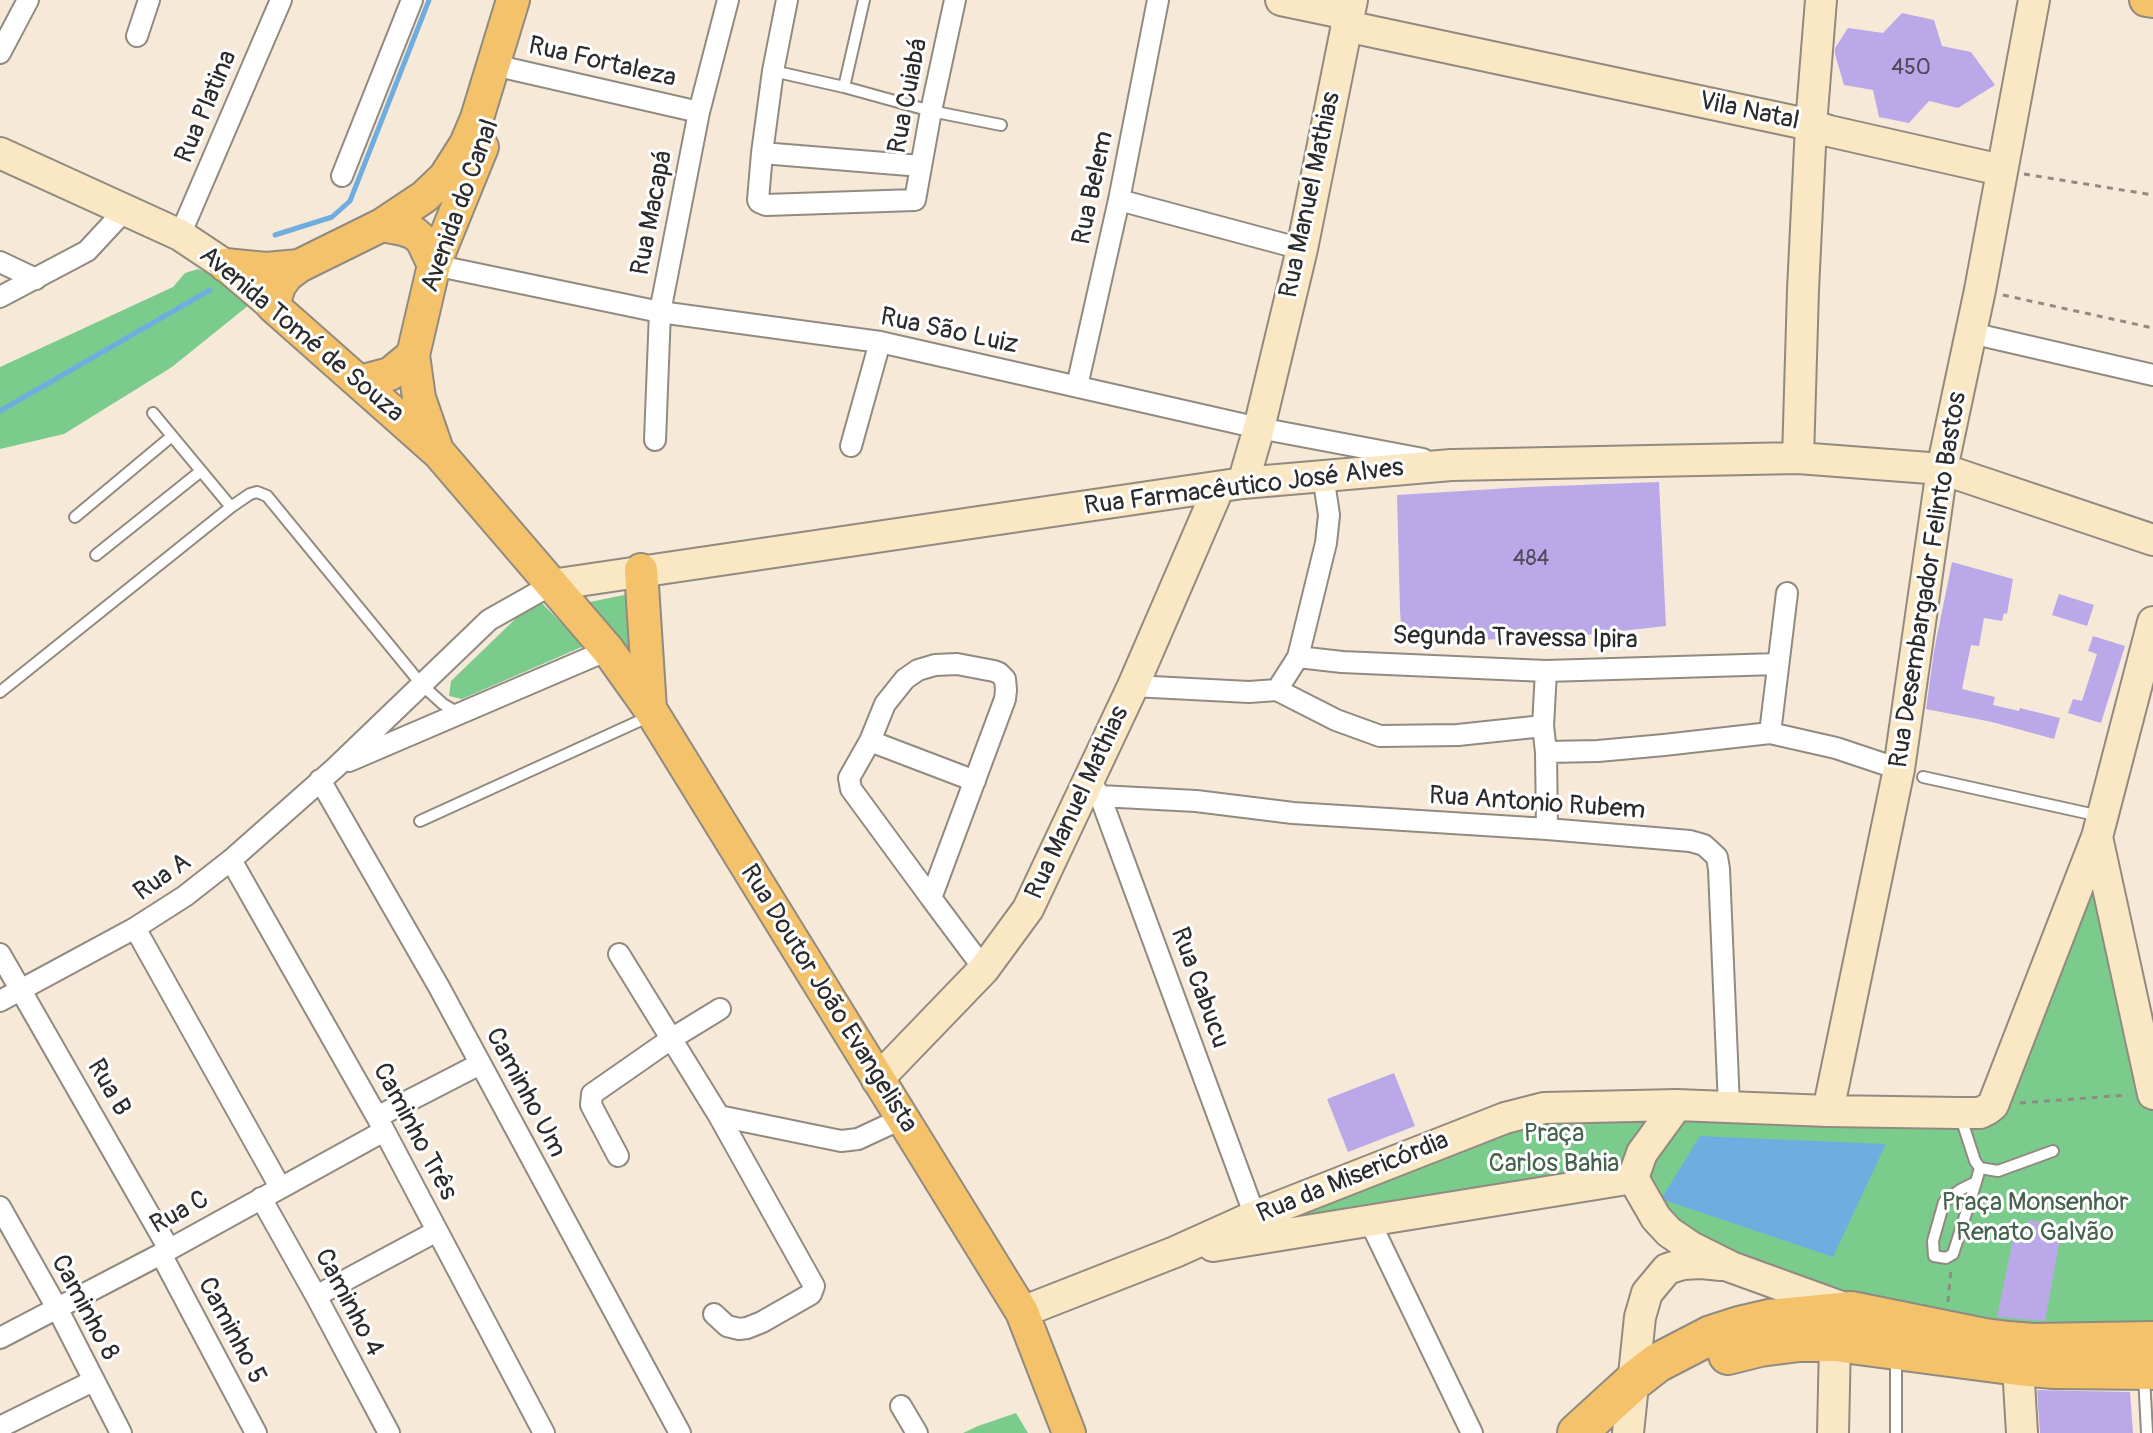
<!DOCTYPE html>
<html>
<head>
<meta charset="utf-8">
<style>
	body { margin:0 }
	canvas { display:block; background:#f7e9d7 }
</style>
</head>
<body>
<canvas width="2153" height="1433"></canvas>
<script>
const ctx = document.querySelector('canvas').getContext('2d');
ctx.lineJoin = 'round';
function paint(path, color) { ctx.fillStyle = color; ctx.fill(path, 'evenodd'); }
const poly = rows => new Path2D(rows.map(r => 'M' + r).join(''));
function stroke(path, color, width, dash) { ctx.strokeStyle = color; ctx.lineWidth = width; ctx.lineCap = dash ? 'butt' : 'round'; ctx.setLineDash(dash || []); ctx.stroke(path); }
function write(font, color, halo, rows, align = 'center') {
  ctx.font = font + ' Pangolin,sans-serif'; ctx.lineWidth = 6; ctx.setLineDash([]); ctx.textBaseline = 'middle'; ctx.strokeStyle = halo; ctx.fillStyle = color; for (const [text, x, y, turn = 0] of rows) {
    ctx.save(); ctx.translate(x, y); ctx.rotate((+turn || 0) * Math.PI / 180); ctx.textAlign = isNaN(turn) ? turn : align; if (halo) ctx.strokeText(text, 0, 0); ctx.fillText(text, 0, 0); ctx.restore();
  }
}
paint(poly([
	[198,269,214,275,249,305,172,367,64,434,0,449,0,367,173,287,185,273],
	[629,594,637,662,585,603],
	[537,598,584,646,462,699,449,696,451,681],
	[2097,839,2153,1106,2153,1333,2035,1337,1855,1307,1693,1243,1635,1174,1175,1252,1505,1118,1679,1110,1982,1113],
	[1016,1413,1028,1433,963,1433,978,1426]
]), '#7bcc8c');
paint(poly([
	[1700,1136,1886,1144,1833,1257,1661,1199]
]), '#6fade1');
stroke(poly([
	[275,235,332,217,350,201,429,0],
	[0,411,210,290]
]), '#6fade1', 5);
paint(poly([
	[1902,13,1934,20,1942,46,1971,52,1995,85,1958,108,1929,101,1909,123,1879,117,1873,90,1844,85,1835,54,1835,48,1848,28,1883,33],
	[1659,482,1666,626,1585,635,1481,640,1402,641,1400,610,1397,495,1527,487],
	[1952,562,2013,579,2007,614,2004,613,2002,621,1984,618,1979,646,1971,645,1962,689,1995,697,1993,705,2019,711,2020,708,2060,718,2054,739,1992,722,1926,709,1934,651],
	[2059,594,2094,605,2087,626,2052,615],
	[2093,636,2125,646,2101,723,2068,713,2073,699,2082,701,2097,654,2088,651],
	[1394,1073,1415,1126,1348,1152,1327,1099],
	[2029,1220,2051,1224,2049,1237,2060,1239,2045,1321,1997,1317,2015,1230,2026,1232],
	[2037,1390,2130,1392,2133,1433,2040,1433]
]), '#baa8e8');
const lane = poly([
	[773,71,844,87,931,111,1001,125],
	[844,87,864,0],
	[153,413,231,507],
	[75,517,172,436],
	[96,555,201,471],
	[0,692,231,507,250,494,257,492,267,496,422,685,443,704,458,713],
	[1923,777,2100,816],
	[420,821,648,717],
	[1960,1115,1975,1161,1980,1168,1998,1171,2053,1151],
	[1976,1182,1960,1190,1944,1202,1933,1241,1934,1256,1946,1258,1953,1254,1976,1182,1980,1168],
	[1896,1355,1896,1433],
	[2144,1375,2147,1433]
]);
const street = poly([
	[787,0,773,71,762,153,758,200,759,202,766,205,915,200,931,111,955,0],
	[137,36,149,0],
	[0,53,28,0],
	[493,63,511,69,699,112],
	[762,153,921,166],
	[342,176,412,0],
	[1119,200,1302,249],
	[180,235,281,0],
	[0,262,36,279],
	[434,265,660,312,880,342,1259,428,1423,459],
	[0,297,87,251,125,210],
	[1971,333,2153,375],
	[1077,386,1119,200,1158,0],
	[655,440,660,312,699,112,728,0],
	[851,446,880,342],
	[1298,657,1342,662,1546,671,1778,664],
	[1546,671,1543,726,1546,752,1547,829],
	[1133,686,1249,692,1277,690,1298,657,1326,543,1329,515,1323,475],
	[1277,690,1336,720,1380,736,1458,735,1543,726],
	[1770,733,1787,593],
	[870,741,885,704,905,679,918,670,935,665,957,664,994,671,999,673,1005,679,1006,690,1005,699,931,898,984,969],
	[1546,752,1598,751,1664,745,1770,733,1836,748,1899,769],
	[349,761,608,650],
	[320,780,439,987,680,1433],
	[1094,787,1100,796,1255,1216],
	[1100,796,1196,801,1293,813,1547,829,1690,841,1704,845,1717,857,1719,869,1729,1106],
	[231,860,377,1117,544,1433],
	[931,898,851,789,849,778,870,741,975,781],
	[135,928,280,1187],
	[0,954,169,1249],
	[619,954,719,1116,814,1286,811,1294,762,1322,747,1328,739,1329,727,1326,714,1314],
	[0,1001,135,928,185,896,231,860,335,768,489,620,551,585],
	[719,1116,841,1141,858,1139,901,1119],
	[377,1117,480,1064],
	[618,1156,591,1105,592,1094,671,1039,720,1009],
	[261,1198,316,1296,389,1433],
	[0,1207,57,1308,121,1433],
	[1370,1222,1472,1433],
	[161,1254,256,1433],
	[316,1296,437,1231],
	[0,1338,161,1254,384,1131],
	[901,1406,917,1433],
	[0,1427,93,1381]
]);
const secondary = poly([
	[1281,0,1348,14],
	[1346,26,1811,125,1829,131,2001,170],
	[0,153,180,235,225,265,273,306],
	[1798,458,1803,290,1811,125,1821,0],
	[1243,483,1259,428,1302,249,1352,0],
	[551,585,1243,483,1451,465,1798,458,1942,469,2153,540],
	[2097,837,2153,1094],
	[877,1080,984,969,1028,909,1133,686,1219,487],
	[1677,1105,1642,1153,1633,1178,1656,1218,1669,1232,1691,1247,1731,1267,1847,1309],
	[1828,1111,1899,769,1942,469,1980,290,2034,0],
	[1213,1246,1633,1178],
	[1022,1312,1175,1252,1255,1216,1505,1118,1544,1108,1677,1105,1828,1111,1959,1113,1980,1113,1988,1109,1993,1105,2097,837,2153,622],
	[2018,1366,2022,1433],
	[1628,1433,1640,1317,1647,1293,1667,1269,1683,1264,1701,1263,1721,1265],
	[1833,1433,1835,1342]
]);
const primary = poly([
	[513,0,477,118,466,144,445,177,424,197,382,225,299,266,287,275,279,286,273,306,439,453,608,650,650,709,1022,1312,1069,1433],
	[2146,0,2153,1],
	[382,225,403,229,414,233,422,240,434,265],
	[225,265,266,269,299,266],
	[413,355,419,398,437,450],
	[360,382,390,374,413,355,434,265,482,147],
	[641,570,650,709]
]);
const highway = poly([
	[1728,1355,1760,1347,1799,1342,1835,1342,2018,1366,2054,1369,2153,1370],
	[1577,1433,1634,1381,1657,1363,1711,1335,1739,1326,1769,1319,1852,1311,1985,1338,2008,1341,2034,1343,2153,1341]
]);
stroke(lane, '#918a81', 14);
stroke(street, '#918a81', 24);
stroke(secondary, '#918a81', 34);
stroke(primary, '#918a81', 36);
stroke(highway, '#918a81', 42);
stroke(poly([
	[2024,174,2153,195],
	[2003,295,2153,328],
	[2020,1103,2128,1095],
	[1948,1302,1951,1269]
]), '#918a81', 3, [6, 6]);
stroke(lane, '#fff', 10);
stroke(street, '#fff', 20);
stroke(secondary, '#fae7c3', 30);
stroke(primary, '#f3c26a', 32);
stroke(highway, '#f3c26a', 38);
write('22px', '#4f4a5a', null, [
	["450",1911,68],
	["484",1531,559]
]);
write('26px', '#2b2b2b', '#fff', [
	["Rua Fortaleza",602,63,13],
	["Rua Cuiabá",909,96,-79],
	["Rua Platina",207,107,-67],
	["Vila Natal",1749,112,12],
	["Rua Belem",1094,188,-78],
	["Rua Manuel Mathias",1311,195,-78],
	["Avenida do Canal",461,206,-70],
	["Rua Macapá",653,213,-79],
	["Rua São Luiz",949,332,12],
	["Avenida Tomé de Souza",301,335,40],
	["Rua Farmacêutico José Alves",1244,488,-7],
	["Rua Desembargador Felinto Bastos",1929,580,-81],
	["Segunda Travessa Ipira",1515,639,1],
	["Rua Manuel Mathias",1078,803,-65],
	["Rua Antonio Rubem",1537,804,4],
	["Rua A",163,878,-35],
	["Rua Cabucu",1199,988,70],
	["Rua Doutor João Evangelista",828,999,58],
	["Rua B",108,1088,60],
	["Caminho Um",525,1093,62],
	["Caminho Três",414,1132,62],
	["Rua da Misericórdia",1353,1178,-22],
	["Rua C",180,1213,-29],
	["Caminho 4",348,1303,62],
	["Caminho 8",84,1308,62],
	["Caminho 5",231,1331,62]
]);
write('26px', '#47634d', '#fff', [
	["Praça",1554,1134],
	["Carlos Bahia",1554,1164],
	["Praça Monsenhor",2035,1203],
	["Renato Galvão",2035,1233]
]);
</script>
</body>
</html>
